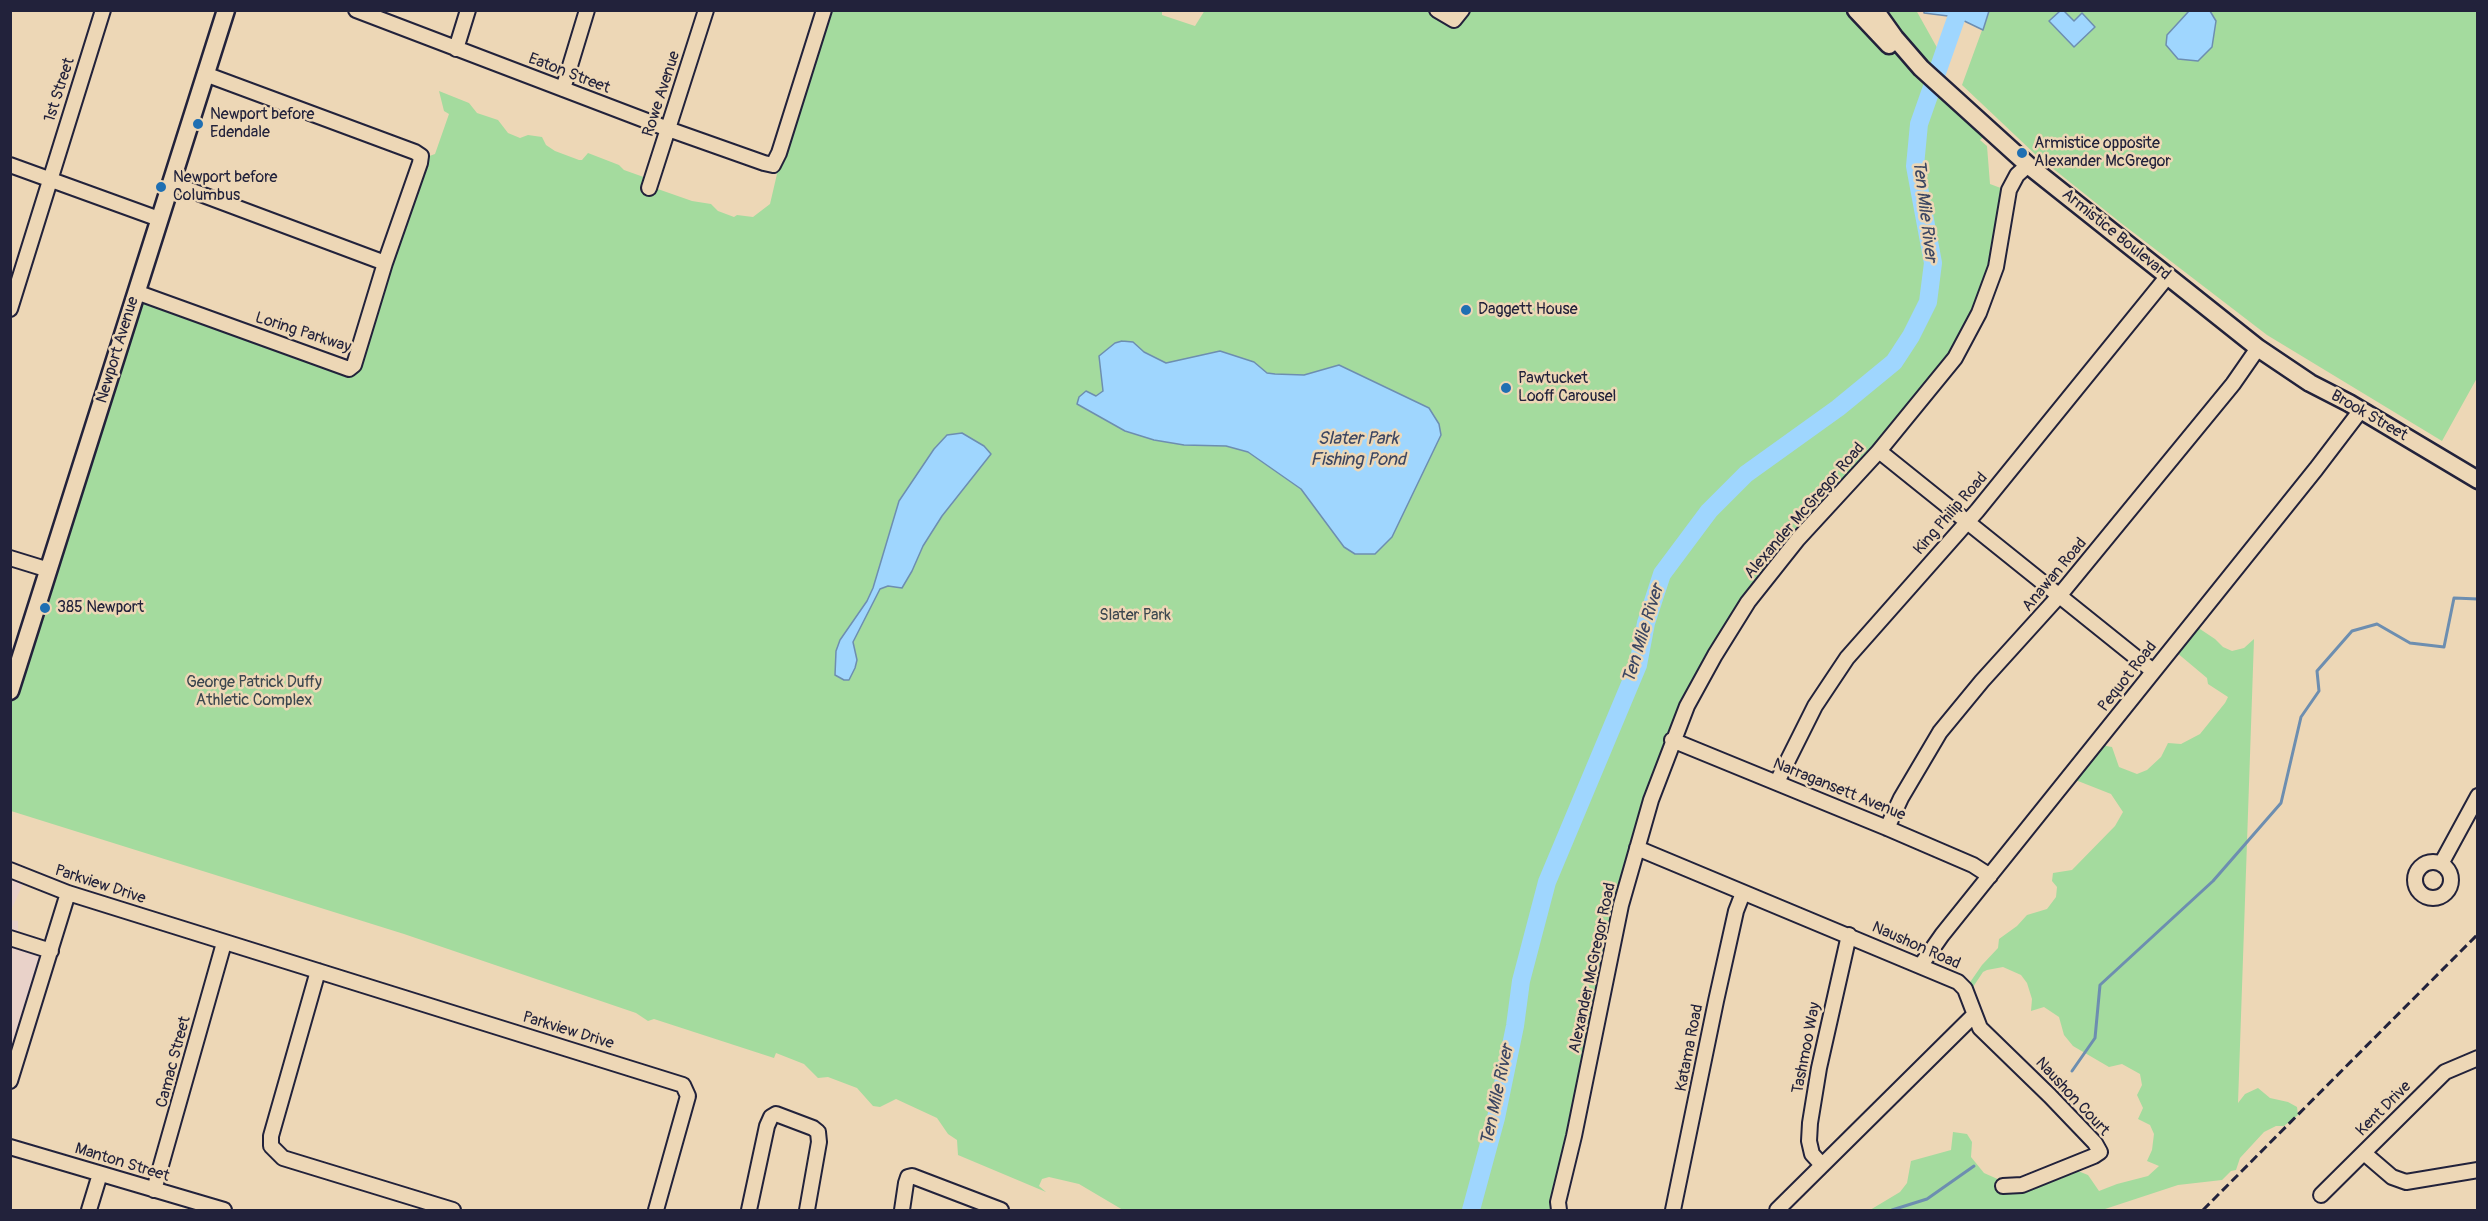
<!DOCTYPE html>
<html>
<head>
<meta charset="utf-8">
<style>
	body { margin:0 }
	#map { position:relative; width:2488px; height:1221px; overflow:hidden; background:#edd7b6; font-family:Pangolin,sans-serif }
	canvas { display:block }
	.frame { position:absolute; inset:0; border:12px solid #22223b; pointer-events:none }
</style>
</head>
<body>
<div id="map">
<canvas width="2488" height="1221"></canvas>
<div class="frame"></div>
</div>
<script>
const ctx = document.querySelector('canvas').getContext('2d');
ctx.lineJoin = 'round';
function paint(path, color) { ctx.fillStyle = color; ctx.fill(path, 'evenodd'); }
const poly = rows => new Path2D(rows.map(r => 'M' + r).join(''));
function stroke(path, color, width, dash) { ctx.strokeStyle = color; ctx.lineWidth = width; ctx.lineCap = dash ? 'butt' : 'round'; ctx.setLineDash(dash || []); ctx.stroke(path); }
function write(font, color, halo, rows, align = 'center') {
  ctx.font = font + ' Pangolin,sans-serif'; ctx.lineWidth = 5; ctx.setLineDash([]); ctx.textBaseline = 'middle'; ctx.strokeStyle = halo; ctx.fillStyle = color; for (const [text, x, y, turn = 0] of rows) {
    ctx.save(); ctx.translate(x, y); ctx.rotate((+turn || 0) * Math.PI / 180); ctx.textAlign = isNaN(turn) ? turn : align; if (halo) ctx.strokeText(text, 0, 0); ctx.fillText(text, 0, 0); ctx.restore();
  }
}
paint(poly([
	[11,873,24,881,11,911],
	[11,920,18,921,18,932,21,934,53,945,11,1077]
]), '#e9d2c9');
paint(poly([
	[1162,10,1162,15,1195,26,1205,10,1434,10,1449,21,1465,10,1916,10,1940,53,1939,69,1923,86,1936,99,1946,92,1988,132,1980,140,1987,146,1990,184,2006,190,2004,233,1968,336,1792,545,1717,651,1645,819,1558,1210,1123,1210,1079,1184,1049,1177,1042,1179,1039,1186,1046,1192,958,1155,957,1140,948,1134,937,1118,896,1099,880,1107,873,1106,857,1088,828,1077,818,1078,804,1064,776,1053,774,1058,654,1019,648,1021,636,1013,404,934,11,811,11,694,136,293,346,371,421,159,435,154,449,114,444,111,439,91,469,103,477,113,498,120,508,133,520,138,528,135,542,137,546,145,555,151,579,160,582,160,588,153,619,165,624,170,652,180,652,187,692,201,711,204,718,211,734,217,737,215,753,217,770,204,777,174,774,168,825,11],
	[1989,11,2477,11,2477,378,2442,441,2267,335,2121,223,2036,155,1962,85],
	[2194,625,2215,639,2223,647,2232,651,2244,648,2254,639,2238,1103,2245,1094,2258,1088,2270,1098,2288,1102,2297,1107,2298,1115,2284,1126,2276,1126,2264,1132,2240,1158,2236,1170,2231,1171,2222,1180,2178,1185,2102,1210,1870,1210,1900,1192,1907,1183,1911,1161,1951,1150,1953,1132,1967,1134,1972,1142,1971,1157,1984,1173,2002,1181,2010,1190,2073,1169,2088,1175,2099,1191,2117,1184,2148,1176,2159,1166,2147,1161,2152,1150,2154,1134,2150,1125,2138,1119,2143,1108,2137,1095,2142,1085,2140,1074,2122,1064,2109,1067,2073,1046,2064,1035,2059,1017,2044,1007,2031,1011,2032,999,2027,983,2021,975,2003,967,1987,970,1983,972,1973,987,1964,991,1982,965,1998,948,1999,939,2017,926,2027,915,2047,909,2056,897,2057,887,2052,881,2053,873,2072,870,2115,826,2123,812,2111,794,2078,781,2073,773,2101,745,2112,747,2119,767,2137,774,2147,770,2161,757,2168,743,2181,744,2200,734,2225,703,2228,697,2208,684,2207,678,2176,652]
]), '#a4db9e');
const water = poly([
	[1924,11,1924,10,1989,11,1983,30,1956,17,1924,13,1924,11],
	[2060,11,2064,11,2074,21,2082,13,2095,27,2074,47,2049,21,2060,11],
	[2189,11,2210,11,2216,21,2212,47,2198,61,2178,59,2166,45,2167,35,2189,11],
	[1122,341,1133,342,1144,352,1166,363,1220,351,1254,362,1267,373,1275,374,1304,375,1339,365,1429,408,1439,424,1441,435,1392,537,1375,554,1355,554,1344,547,1301,489,1248,452,1226,446,1184,445,1154,440,1125,431,1077,404,1079,397,1086,391,1096,396,1103,391,1099,356,1115,343,1122,341],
	[962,433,984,446,991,454,942,516,923,546,912,571,902,588,888,586,880,589,853,642,857,660,855,668,849,680,844,680,835,675,836,651,840,640,867,601,873,588,899,501,934,449,947,435,962,433]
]);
paint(water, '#9fd6fe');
stroke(water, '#6d8eb0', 1.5);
stroke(poly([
	[2072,1071,2095,1038,2100,985,2213,881,2281,803,2301,717,2319,691,2317,671,2352,631,2377,624,2410,643,2444,647,2454,598,2478,599],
	[1892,1210,1927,1199,1974,1166]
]), '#6d8eb0', 3);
stroke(poly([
	[1471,1210,1496,1118,1515,1026,1521,981,1547,882,1638,665,1646,623,1662,574,1709,511,1746,474,1838,408,1894,362,1911,336,1928,302,1933,263,1915,166,1919,124,1959,10]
]), '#9fd6fe', 18);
const minor = poly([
	[356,10,668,129,764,163,773,165,779,153,824,10],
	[1437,10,1454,20,1462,10],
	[456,49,468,10],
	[563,89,587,10],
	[10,165,159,219],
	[171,183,385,263],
	[649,188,706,10],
	[136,292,349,369,354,365,385,263,420,163,421,156,415,152,205,74],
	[10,309,103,10],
	[1879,451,2153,671],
	[10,558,49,570],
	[1672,740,1887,828,1973,865,1990,876],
	[1777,782,1815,706,1847,658,1977,511,2167,277],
	[1887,828,1901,798,1940,732,1982,681,2059,596,2233,384,2258,348],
	[1637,848,1958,982,1965,989,1980,1028,2050,1096,2095,1143,2100,1152,2094,1156,2022,1185,2003,1186],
	'2415 880a18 18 0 1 1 36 0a18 18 0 1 1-36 0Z',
	[2441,864,2478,796],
	[10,870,68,893,683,1085,688,1096,656,1210],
	[10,938,51,951],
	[1921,965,1942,935,2316,469,2361,410],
	[318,971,271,1136,271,1146,283,1158,453,1210],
	[10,1081,68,893],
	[10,1147,224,1210],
	[2364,1153,2392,1177,2406,1182,2478,1170],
	[1822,1165,1812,1154,1809,1141,1810,1123,1819,1068,1849,935],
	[154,1190,224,943],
	[2321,1195,2445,1072,2478,1058],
	[89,1210,100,1174],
	[749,1210,767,1126,771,1117,776,1114,813,1128,818,1132,819,1142,807,1210],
	[902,1210,906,1183,908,1177,912,1176,1001,1210],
	[1559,1210,1558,1202,1574,1136,1621,905,1651,800,1687,706,1715,655,1748,602,1798,539,1879,451,1955,358,1979,313,1996,267,2009,190,2017,175,2028,165],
	[1673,1210,1716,1001,1736,911,1743,893],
	[1777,1210,1973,1016]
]);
const major = poly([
	[1856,10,1889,45],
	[1875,10,1895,38,1921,68,2028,165,2258,348,2310,383,2349,403,2478,480],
	[10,691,226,10]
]);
stroke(minor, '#22223b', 18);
stroke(major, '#22223b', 21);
stroke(minor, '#edd7b6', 14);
stroke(major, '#edd7b6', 16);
stroke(poly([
	[2203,1210,2478,934]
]), '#22223b', 3, [9, 4.5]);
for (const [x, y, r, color] of [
	[198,124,6,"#1f6fb2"],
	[2022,153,6,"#1f6fb2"],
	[161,187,6,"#1f6fb2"],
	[1466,310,6,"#1f6fb2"],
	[1506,388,6,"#1f6fb2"],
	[45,608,6,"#1f6fb2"]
]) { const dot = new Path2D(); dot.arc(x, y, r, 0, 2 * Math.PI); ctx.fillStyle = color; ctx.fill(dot); stroke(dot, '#edd7b6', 2); }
write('16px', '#22223b', '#edd7b6', [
	["Eaton Street",569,74,21],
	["1st Street",60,90,-72],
	["Rowe Avenue",662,94,-72],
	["Armistice Boulevard",2116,235,39],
	["Loring Parkway",303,333,18],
	["Newport Avenue",118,350,-73],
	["Brook Street",2369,416,30],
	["Alexander McGregor Road",1805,511,-49],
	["King Philip Road",1951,514,-49],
	["Anawan Road",2055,575,-50],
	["Pequot Road",2128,677,-52],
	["Narragansett Avenue",1839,790,22],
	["Parkview Drive",100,885,18],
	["Naushon Road",1916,946,24],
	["Alexander McGregor Road",1593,968,-78],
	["Parkview Drive",568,1031,17],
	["Katama Road",1690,1048,-79],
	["Tashmoo Way",1807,1048,-79],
	["Camac Street",174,1062,-75],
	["Naushon Court",2072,1097,47],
	["Kent Drive",2384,1109,-45],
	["Manton Street",122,1163,17]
]);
write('16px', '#22223b', '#edd7b6', [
	["Newport before",210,115],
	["Edendale",210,133],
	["Armistice opposite",2034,144],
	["Alexander McGregor",2034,162],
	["Newport before",173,178],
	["Columbus",173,196],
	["Daggett House",1478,310],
	["Pawtucket",1518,379],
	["Looff Carousel",1518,397],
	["385 Newport",57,608]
], 'left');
write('16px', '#3c474f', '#edd7b6', [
	["Slater Park",1135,616],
	["George Patrick Duffy",254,683],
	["Athletic Complex",254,701]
]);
write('italic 18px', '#3b4662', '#edd7b6', [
	["Ten Mile River",1924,211,83],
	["Slater Park",1358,439],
	["Fishing Pond",1358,460],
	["Ten Mile River",1644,634,-73],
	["Ten Mile River",1498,1095,-78]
]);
</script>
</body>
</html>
